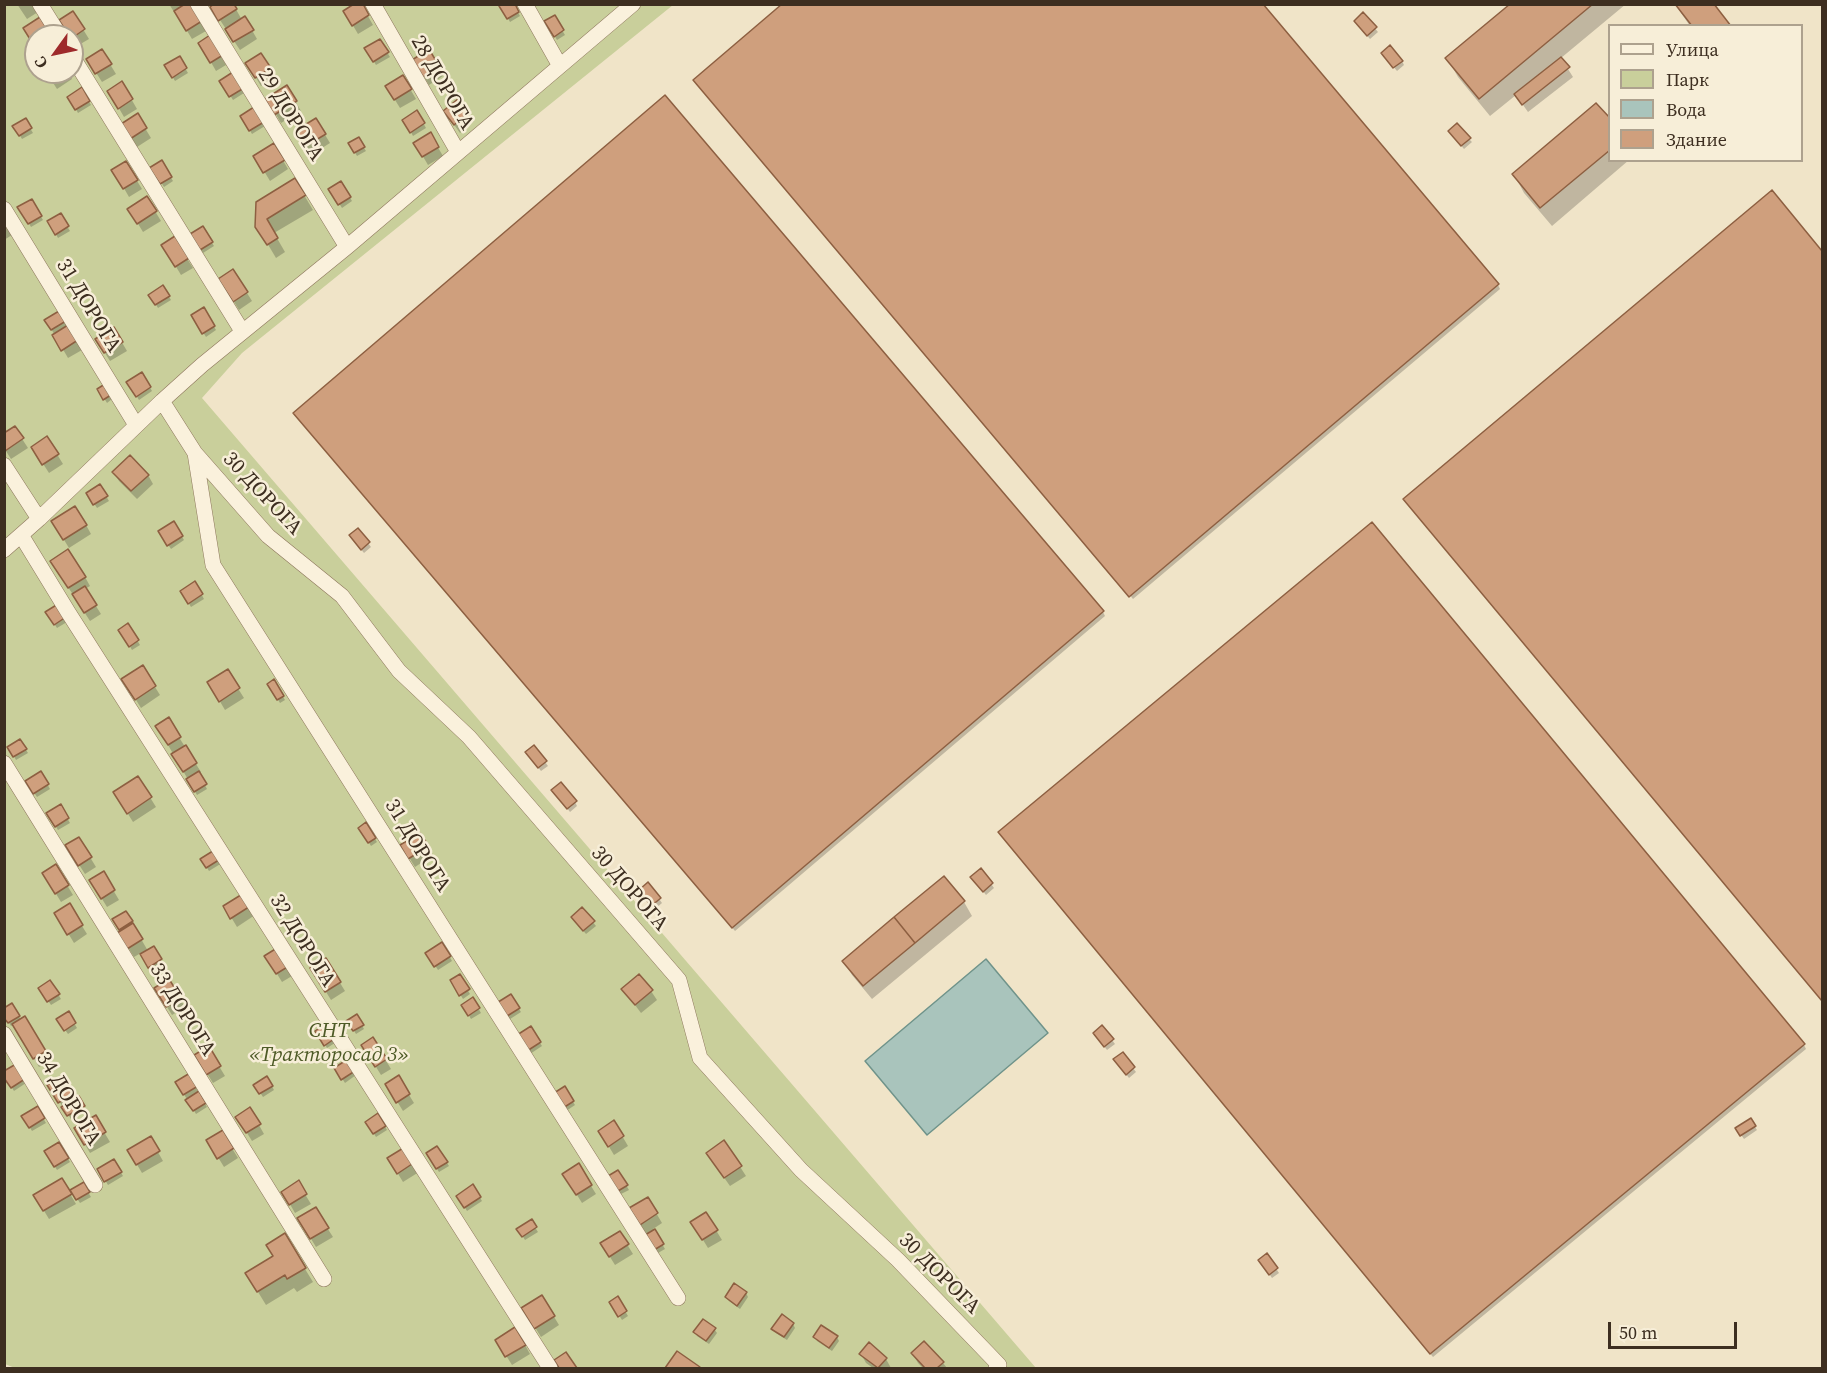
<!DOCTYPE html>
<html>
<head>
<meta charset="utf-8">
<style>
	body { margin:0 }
	#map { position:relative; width:1827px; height:1373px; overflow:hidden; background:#f0e4c8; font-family:"Source Serif 4",serif }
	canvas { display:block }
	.frame { position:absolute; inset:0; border:6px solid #3d2e20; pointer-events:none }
	.legend { position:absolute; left:1608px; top:24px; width:195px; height:138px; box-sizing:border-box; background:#f7eed8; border:2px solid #ada18e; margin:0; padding:8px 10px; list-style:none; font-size:18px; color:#3d2e20 }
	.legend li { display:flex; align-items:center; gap:12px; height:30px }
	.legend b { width:30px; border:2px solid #ada18e }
	.north { position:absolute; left:24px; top:24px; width:60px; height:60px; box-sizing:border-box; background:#f7eed8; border:2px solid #ada18e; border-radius:50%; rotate:237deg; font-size:16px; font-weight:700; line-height:24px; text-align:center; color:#3d2e20 }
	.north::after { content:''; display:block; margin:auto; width:21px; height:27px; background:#9e2a2b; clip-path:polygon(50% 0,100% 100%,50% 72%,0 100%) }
	.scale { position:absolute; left:1608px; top:1322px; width:129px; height:27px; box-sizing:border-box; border:3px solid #3d2e20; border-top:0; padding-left:8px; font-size:18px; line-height:21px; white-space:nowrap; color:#3d2e20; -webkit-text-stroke:4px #f7eed8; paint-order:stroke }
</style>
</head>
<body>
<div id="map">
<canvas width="1827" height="1373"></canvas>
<div class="frame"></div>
<ul class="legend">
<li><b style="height:8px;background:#faf1dc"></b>Улица</li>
<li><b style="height:16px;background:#c9cf9b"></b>Парк</li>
<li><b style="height:16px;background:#a9c4bc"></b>Вода</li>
<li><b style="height:16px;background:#cf9f7d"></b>Здание</li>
</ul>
<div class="north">С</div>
<div class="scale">50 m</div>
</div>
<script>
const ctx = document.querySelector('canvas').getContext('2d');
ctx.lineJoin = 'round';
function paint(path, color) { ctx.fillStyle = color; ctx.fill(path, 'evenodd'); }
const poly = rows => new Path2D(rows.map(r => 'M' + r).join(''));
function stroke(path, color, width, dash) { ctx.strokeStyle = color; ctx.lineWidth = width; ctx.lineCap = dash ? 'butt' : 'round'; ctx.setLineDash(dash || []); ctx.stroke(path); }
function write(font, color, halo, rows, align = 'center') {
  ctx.font = font + ' "Source Serif 4",serif'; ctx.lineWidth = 5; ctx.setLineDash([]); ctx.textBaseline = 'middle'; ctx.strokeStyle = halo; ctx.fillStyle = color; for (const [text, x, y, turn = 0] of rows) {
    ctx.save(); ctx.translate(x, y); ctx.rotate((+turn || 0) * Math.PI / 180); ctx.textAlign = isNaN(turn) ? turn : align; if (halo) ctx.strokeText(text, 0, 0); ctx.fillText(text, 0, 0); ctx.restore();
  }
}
paint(poly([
	[4,5,673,5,242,353,202,398,1036,1368,15,1368,5,1364],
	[36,36,72,36,72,72,36,72]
]), '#c9cf9b');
const water = poly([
	[986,959,1048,1033,927,1135,865,1061,986,959]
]);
paint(water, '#a9c4bc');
stroke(water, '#6f938a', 1.5);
paint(poly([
	[17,4,33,4,38,12,27,19],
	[169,4,190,4,206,31,192,39,175,11,174,12],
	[233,4,242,20,245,18,257,39,240,50,212,8],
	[361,4,373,25,358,34,345,12],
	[513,4,520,16,510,22,501,6],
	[1512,4,1626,4,1561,58,1573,77,1528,112,1516,95,1490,116,1458,77,1447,58],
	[1675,4,1729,26,1690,26],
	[73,13,89,39,77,46,72,36,70,36],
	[1363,14,1378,32,1370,39,1358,25],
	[554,17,565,35,557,40,546,21],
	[210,37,226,65,216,71,200,43],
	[380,41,390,57,376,65,366,49],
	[102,51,116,74,102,82,88,60],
	[429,52,443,76,429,85,414,60],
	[261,55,275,78,261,86,247,63],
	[1385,57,1402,61,1404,65,1397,71],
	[179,58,188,73,175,81,166,66],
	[46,72,68,72,72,79,57,89],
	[233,74,244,93,233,100,221,81],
	[403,77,416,99,400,108,387,87],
	[122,83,137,109,124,117,109,91],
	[697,84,1498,285,1500,289,1133,599],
	[287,87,301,111,281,123,267,99],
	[81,89,91,105,78,113,69,97],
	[459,100,474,121,460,133,445,112],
	[254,109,265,126,252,134,242,117],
	[417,112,426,128,413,136,404,120],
	[137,115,151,138,137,147,123,124],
	[25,120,33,133,22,139,14,126],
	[316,120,330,143,311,155,297,132],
	[1610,121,1610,160,1629,160,1552,226,1524,193,1514,174],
	[430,134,443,156,428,165,415,143],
	[1452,135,1469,139,1472,142,1464,149],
	[358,139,366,151,357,156,350,144],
	[274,145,288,169,270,181,255,156],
	[161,162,173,181,164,187,152,168],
	[126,163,142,189,129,197,114,171],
	[295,180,313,210,274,233,285,252,276,258,257,226],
	[341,183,352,201,342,208,330,189],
	[1772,193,1822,253,1822,1000,1407,503],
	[147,198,161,221,143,232,129,209],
	[31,201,43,220,31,227,20,208],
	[60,215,70,231,58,238,49,222],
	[4,223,12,235,4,240],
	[202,228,214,246,203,253,192,234],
	[174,238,193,268,181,275,163,245],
	[220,279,247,293,252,301,239,310],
	[163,287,171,300,158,308,150,295],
	[203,309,216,330,206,337,193,316],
	[59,313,82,350,68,358,46,320],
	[114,329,127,351,110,361,97,340],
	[142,374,152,391,139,400,128,382],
	[104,386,112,399,107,403,99,390],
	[297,417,1103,612,1105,616,735,931],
	[15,428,28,448,11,459,4,448,4,434],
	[47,438,63,464,49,473,38,456],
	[114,473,148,475,153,484,137,499,119,481],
	[100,486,109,501,97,508,88,494],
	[173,523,184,540,171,549,160,532],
	[86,525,91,534,69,548,58,530],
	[358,530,371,547,364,553,353,540],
	[57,570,85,577,90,586,85,589,101,614,90,621],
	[195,583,204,599,191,607,182,592],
	[57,606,67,622,57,628,47,613],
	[128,625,140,645,132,650,120,630],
	[227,671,244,698,225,710,209,683],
	[123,679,155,687,160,695,141,708],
	[274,682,285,700,280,703,269,685],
	[168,720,201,772,199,774,207,789,197,795,157,726],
	[20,741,28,753,16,760,9,747],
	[529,756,545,762,548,766,541,771],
	[41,773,50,789,37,797,27,782],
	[138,778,156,807,133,822,120,801],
	[556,794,575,802,577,806,570,812],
	[60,806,70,823,58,830,48,813],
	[366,825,377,842,371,846,360,828],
	[1002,837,1804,1045,1806,1049,1433,1357],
	[79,839,96,867,85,874,67,846],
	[402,846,428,847,433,855,415,867],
	[215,851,222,863,209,871,202,860],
	[56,867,73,895,61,902,44,874],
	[981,870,994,888,986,895,975,881],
	[103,873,119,900,107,907,91,881],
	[943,878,964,902,972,916,872,999,852,975,844,961],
	[648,884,662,903,655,909,643,894],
	[243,895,255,915,237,927,225,907],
	[69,905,87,934,74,943,56,913],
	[582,909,596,926,586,934,575,921],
	[126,913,148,951,154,948,163,964,152,970,141,953,134,957,119,933,121,932,114,920],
	[442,944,452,961,438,970,427,953],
	[277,950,292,976,282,982,266,956],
	[326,960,345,991,331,1000,312,969],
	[459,976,470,994,463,999,452,981],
	[169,981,185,1007,172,1015,156,989],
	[50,982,61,999,51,1005,40,988],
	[623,989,651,991,657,1000,641,1013],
	[510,996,521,1012,507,1021,497,1004],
	[473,999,481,1013,471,1019,463,1005],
	[12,1005,21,1020,24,1018,50,1061,39,1067,14,1025,11,1026,4,1015],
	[68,1013,77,1028,68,1034,58,1020],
	[356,1016,364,1029,356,1034,348,1021],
	[1102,1027,1115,1044,1107,1050,1097,1037],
	[530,1028,542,1046,530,1054,519,1035],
	[317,1031,338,1041,327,1048],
	[373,1039,391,1069,381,1075,363,1046],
	[208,1048,225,1076,213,1083,196,1056],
	[1122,1054,1136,1072,1129,1078,1117,1063],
	[347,1061,356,1075,345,1083,336,1069],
	[16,1066,26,1083,14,1091,4,1075],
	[189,1075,207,1107,196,1114,177,1083],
	[63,1077,76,1099,78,1098,85,1110,71,1119,49,1086],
	[398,1077,414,1103,403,1111,387,1085],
	[267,1078,274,1090,263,1097,255,1085],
	[564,1088,575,1105,566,1111,556,1094],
	[37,1108,46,1123,32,1131,23,1116],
	[250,1109,264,1134,252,1141,237,1117],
	[378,1115,387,1130,376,1137,367,1122],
	[95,1117,110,1142,90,1153,76,1129],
	[1750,1120,1757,1130,1744,1139,1737,1129],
	[614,1122,628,1146,614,1155,605,1140],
	[222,1132,238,1158,224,1167,208,1141],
	[150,1138,163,1161,142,1173,129,1151],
	[724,1142,746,1176,730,1186,713,1162],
	[59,1144,70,1162,57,1170,46,1152],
	[437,1148,449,1166,439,1172,428,1154],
	[404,1149,419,1172,403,1182,389,1159],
	[114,1161,123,1176,108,1185,99,1170],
	[578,1165,596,1194,582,1203,564,1174],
	[618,1172,629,1190,621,1194,610,1177],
	[62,1180,76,1204,49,1219,35,1196],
	[298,1183,311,1204,295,1213,283,1192],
	[83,1184,91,1197,80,1203,72,1191],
	[473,1186,482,1201,467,1211,458,1196],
	[648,1199,662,1223,653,1229,665,1249,658,1253,631,1209],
	[315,1209,333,1237,316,1247,299,1219],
	[706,1214,722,1240,708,1248,692,1222],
	[531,1221,538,1232,525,1240,518,1229],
	[620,1233,633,1254,615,1265,602,1244],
	[1267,1255,1279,1273,1272,1278,1262,1264],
	[305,1269,313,1282,297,1292,294,1288,266,1305,247,1274],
	[746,1293,748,1297,740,1309,729,1301,726,1297],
	[542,1297,559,1325,541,1337,523,1308],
	[617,1298,628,1316,622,1320,611,1302],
	[782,1316,793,1324,795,1328,787,1340,776,1333,773,1329],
	[714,1329,717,1333,709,1344,697,1336,695,1332],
	[815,1337,837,1337,839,1341,832,1351,817,1341],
	[497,1341,525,1345,530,1354,512,1365],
	[924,1343,943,1363,947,1368,923,1368,918,1363,913,1354],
	[861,1354,886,1359,891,1368,873,1368,866,1363]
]), '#0003');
const building = poly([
	[185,4,192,4,202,21,186,31,174,11,185,4],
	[214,4,234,4,237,9,218,21,210,7,214,4],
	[354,4,363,4,369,15,352,26,343,11,354,4],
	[501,4,515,4,519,12,507,19,499,6,501,4],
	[782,4,1263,4,1499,284,1129,597,693,80,782,4],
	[1510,4,1593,4,1479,99,1445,58,1510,4],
	[1675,4,1714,4,1731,26,1692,26,1675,4],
	[73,11,85,29,72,38,72,36,69,36,59,20,73,11],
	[1363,12,1377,27,1367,36,1354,21,1363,12],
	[555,15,564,30,554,37,544,21,555,15],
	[245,16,254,30,233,42,225,29,245,16],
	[40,17,50,34,47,36,36,36,36,43,33,44,23,28,40,17],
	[210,35,223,55,210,63,198,43,210,35],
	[380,39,389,52,373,62,364,48,380,39],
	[1390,45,1403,61,1393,68,1381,53,1390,45],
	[102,49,112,64,95,74,86,59,102,49],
	[429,49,439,66,423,77,412,60,429,49],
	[261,53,271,68,255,78,245,63,261,53],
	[180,56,187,68,172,78,164,65,180,56],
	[1561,57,1570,67,1522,105,1514,94,1561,57],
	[45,72,65,72,51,81,45,72],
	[233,72,244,88,229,97,219,81,233,72],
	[403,75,412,89,394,100,385,86,403,75],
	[122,81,133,99,118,109,107,91,122,81],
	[287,85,297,101,274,115,265,99,287,85],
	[82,87,90,101,75,110,67,97,82,87],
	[665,95,1104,611,732,928,293,413,665,95],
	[459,98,470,111,454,125,443,111,459,98],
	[1596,103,1610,118,1610,150,1540,208,1512,174,1596,103],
	[254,107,264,122,249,131,240,116,254,107],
	[417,110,425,123,410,133,402,120,417,110],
	[138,113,147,128,130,139,121,124,138,113],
	[26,118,32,128,19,136,12,126,26,118],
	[316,118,326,134,304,147,295,131,316,118],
	[1457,123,1471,138,1461,146,1448,131,1457,123],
	[431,132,439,147,422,157,413,143,431,132],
	[359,137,365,147,354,153,348,143,359,137],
	[274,143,285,160,263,173,253,156,274,143],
	[162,160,172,177,160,184,149,168,162,160],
	[126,161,138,180,123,189,111,170,126,161],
	[295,178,306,195,267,219,278,238,267,245,255,227,256,202,295,178],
	[341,181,351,197,338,205,328,189,341,181],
	[1772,190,1822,251,1822,1001,1403,499,1772,190],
	[147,196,157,211,137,224,127,209,147,196],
	[32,199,42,216,28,224,17,207,32,199],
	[61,213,69,226,55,235,47,221,61,213],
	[203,226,213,242,200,250,190,234,203,226],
	[175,236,189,258,175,267,161,245,175,236],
	[233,269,248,292,233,302,218,279,233,269],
	[163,285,170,296,155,305,148,295,163,285],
	[204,307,215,326,202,334,191,315,204,307],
	[59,311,66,321,51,330,44,320,59,311],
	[68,325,78,340,61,351,52,335,68,325],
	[114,327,123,342,104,353,95,339,114,327],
	[142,372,151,387,136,397,126,382,142,372],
	[105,384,111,395,103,400,97,389,105,384],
	[15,426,24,438,5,451,4,433,15,426],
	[47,436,59,454,42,465,31,447,47,436],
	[130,455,149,475,131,491,112,472,130,455],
	[100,484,108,496,93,505,86,493,100,484],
	[75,506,87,525,63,540,51,521,75,506],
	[174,521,183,536,167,546,158,531,174,521],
	[1372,522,1805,1044,1430,1354,998,832,1372,522],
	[358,528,370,542,361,550,349,535,358,528],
	[68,549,86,577,68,588,50,561,68,549],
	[195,581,203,594,188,604,180,591,195,581],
	[85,586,97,605,84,613,72,594,85,586],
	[58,604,66,617,54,625,45,612,58,604],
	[128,623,139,640,129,647,118,630,128,623],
	[143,665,156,686,135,700,121,679,143,665],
	[228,669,240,688,219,702,207,682,228,669],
	[274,679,284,696,277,700,267,684,274,679],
	[169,717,181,737,168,745,155,726,169,717],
	[20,739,27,749,13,757,7,747,20,739],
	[186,745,197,763,183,772,171,754,186,745],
	[534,745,547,761,538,768,525,752,534,745],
	[41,771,49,784,33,794,25,781,41,771],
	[199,771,207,784,194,792,186,779,199,771],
	[138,776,152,797,127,814,113,792,138,776],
	[561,782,577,801,567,809,551,790,561,782],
	[61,804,69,818,55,827,46,813,61,804],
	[366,822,376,838,368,843,358,828,366,822],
	[420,833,429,846,408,859,400,845,420,833],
	[79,837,92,857,78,866,65,845,79,837],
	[216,849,222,858,206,868,200,859,216,849],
	[56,864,69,885,55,894,42,873,56,864],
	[981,868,993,883,983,892,970,877,981,868],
	[104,871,115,890,101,899,89,880,104,871],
	[944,876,965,901,915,943,894,917,944,876],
	[648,882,661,898,651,906,639,890,648,882],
	[244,893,252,905,230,919,223,906,244,893],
	[70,903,83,925,67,935,54,913,70,903],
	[582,907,595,921,583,931,571,917,582,907],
	[126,911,133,921,119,930,112,919,126,911],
	[894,917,915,943,863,986,842,961,894,917],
	[133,923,143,939,127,949,117,933,133,923],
	[442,942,451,956,434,967,425,953,442,942],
	[154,946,162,959,148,968,140,954,154,946],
	[277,948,289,966,276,974,264,956,277,948],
	[326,958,341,982,325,992,310,968,326,958],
	[460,974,470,989,459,996,450,980,460,974],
	[639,974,653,990,635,1005,621,989,639,974],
	[169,979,181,998,166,1007,154,988,169,979],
	[50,980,60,994,47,1002,38,988,50,980],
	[511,994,520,1008,504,1018,495,1004,511,994],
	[473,997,480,1008,468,1016,461,1005,473,997],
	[12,1003,20,1016,8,1023,4,1018,4,1008,12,1003],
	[69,1011,76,1023,64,1031,56,1019,69,1011],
	[357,1014,364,1025,353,1031,346,1021,357,1014],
	[25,1016,46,1051,33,1059,12,1024,25,1016],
	[328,1022,337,1037,324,1046,315,1031,328,1022],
	[1102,1025,1114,1039,1104,1047,1093,1033,1102,1025],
	[531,1026,541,1042,527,1051,517,1035,531,1026],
	[373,1037,387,1059,375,1067,361,1045,373,1037],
	[209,1046,221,1066,206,1075,194,1055,209,1046],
	[1123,1052,1135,1067,1126,1075,1113,1059,1123,1052],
	[348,1059,355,1071,341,1080,334,1068,348,1059],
	[16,1064,25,1079,11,1088,4,1078,4,1071,16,1064],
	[190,1073,198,1086,183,1095,175,1082,190,1073],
	[64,1075,74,1093,58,1103,47,1085,64,1075],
	[399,1075,410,1094,396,1103,385,1084,399,1075],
	[267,1076,273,1086,259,1094,253,1085,267,1076],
	[565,1086,574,1101,563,1108,554,1093,565,1086],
	[199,1091,206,1103,193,1111,185,1100,199,1091],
	[79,1096,85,1106,67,1116,61,1107,79,1096],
	[38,1106,45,1118,29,1128,21,1116,38,1106],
	[250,1107,261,1124,246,1133,235,1117,250,1107],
	[378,1113,386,1126,373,1134,365,1122,378,1113],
	[96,1115,106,1132,84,1145,74,1128,96,1115],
	[1751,1118,1756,1126,1740,1136,1735,1128,1751,1118],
	[614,1120,624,1136,608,1147,598,1131,614,1120],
	[223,1130,234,1148,217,1159,206,1140,223,1130],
	[151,1136,160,1151,136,1165,127,1150,151,1136],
	[724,1140,742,1166,724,1178,706,1153,724,1140],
	[59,1142,69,1158,54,1167,44,1151,59,1142],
	[437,1146,448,1162,436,1169,426,1153,437,1146],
	[405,1147,415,1162,397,1174,387,1158,405,1147],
	[114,1159,122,1172,104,1182,97,1169,114,1159],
	[579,1163,592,1185,576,1195,562,1174,579,1163],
	[618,1170,628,1185,618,1191,608,1176,618,1170],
	[62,1178,72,1194,43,1211,33,1195,62,1178],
	[299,1180,307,1194,289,1205,281,1192,299,1180],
	[84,1182,90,1192,76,1200,70,1190,84,1182],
	[473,1184,481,1197,464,1208,456,1196,473,1184],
	[648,1197,658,1213,640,1225,629,1208,648,1197],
	[316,1207,329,1228,310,1239,297,1218,316,1207],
	[706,1212,718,1230,702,1240,690,1222,706,1212],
	[532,1219,537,1227,522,1237,516,1229,532,1219],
	[655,1229,664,1244,654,1250,645,1235,655,1229],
	[620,1231,629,1244,609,1257,600,1243,620,1231],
	[285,1233,306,1268,287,1279,285,1275,257,1292,245,1273,273,1256,266,1245,285,1233],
	[1267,1253,1278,1268,1269,1275,1258,1260,1267,1253],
	[734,1283,747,1292,737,1306,725,1297,734,1283],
	[542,1295,555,1316,534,1329,521,1308,542,1295],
	[618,1296,627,1311,618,1317,609,1302,618,1296],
	[782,1314,794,1323,784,1337,771,1329,782,1314],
	[703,1319,716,1328,706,1341,693,1332,703,1319],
	[821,1325,838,1336,829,1348,813,1337,821,1325],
	[515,1327,526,1345,505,1357,495,1340,515,1327],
	[924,1341,944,1362,937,1368,925,1368,911,1353,924,1341],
	[869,1342,887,1358,878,1368,859,1354,869,1342],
	[677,1351,700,1367,699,1368,665,1368,677,1351],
	[566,1352,577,1368,559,1368,554,1360,566,1352]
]);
paint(building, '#cf9f7d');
stroke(building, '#8d5f41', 1.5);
const street = poly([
	[40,4,60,36],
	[198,4,347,247],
	[373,4,458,152],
	[525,4,560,66],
	[72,56,242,331],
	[4,209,136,425],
	[162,401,195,453,213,565,678,1298],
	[195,453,268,536,342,596,399,671,469,737,679,980,700,1058,801,1170,898,1260,999,1365,996,1368],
	[4,465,39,519],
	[21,535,68,612,550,1368],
	[4,550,39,519,162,401,202,365,347,247,633,4],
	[4,763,324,1279],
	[4,1034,95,1185]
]);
stroke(street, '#8d765c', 16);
stroke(street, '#faf1dc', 15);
write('21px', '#3d2e20', '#f7eed8', [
	["28 ДОРОГА",442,83,60],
	["29 ДОРОГА",290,115,58],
	["31 ДОРОГА",88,306,59],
	["30 ДОРОГА",262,494,47],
	["31 ДОРОГА",417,846,58],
	["30 ДОРОГА",629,889,49],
	["32 ДОРОГА",302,941,58],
	["33 ДОРОГА",182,1010,58],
	["34 ДОРОГА",68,1099,59],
	["30 ДОРОГА",939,1274,45]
]);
write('italic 21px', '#4d5a26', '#f7eed8', [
	["СНТ",329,1032],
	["«Тракторосад 3»",329,1056]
]);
</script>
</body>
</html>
